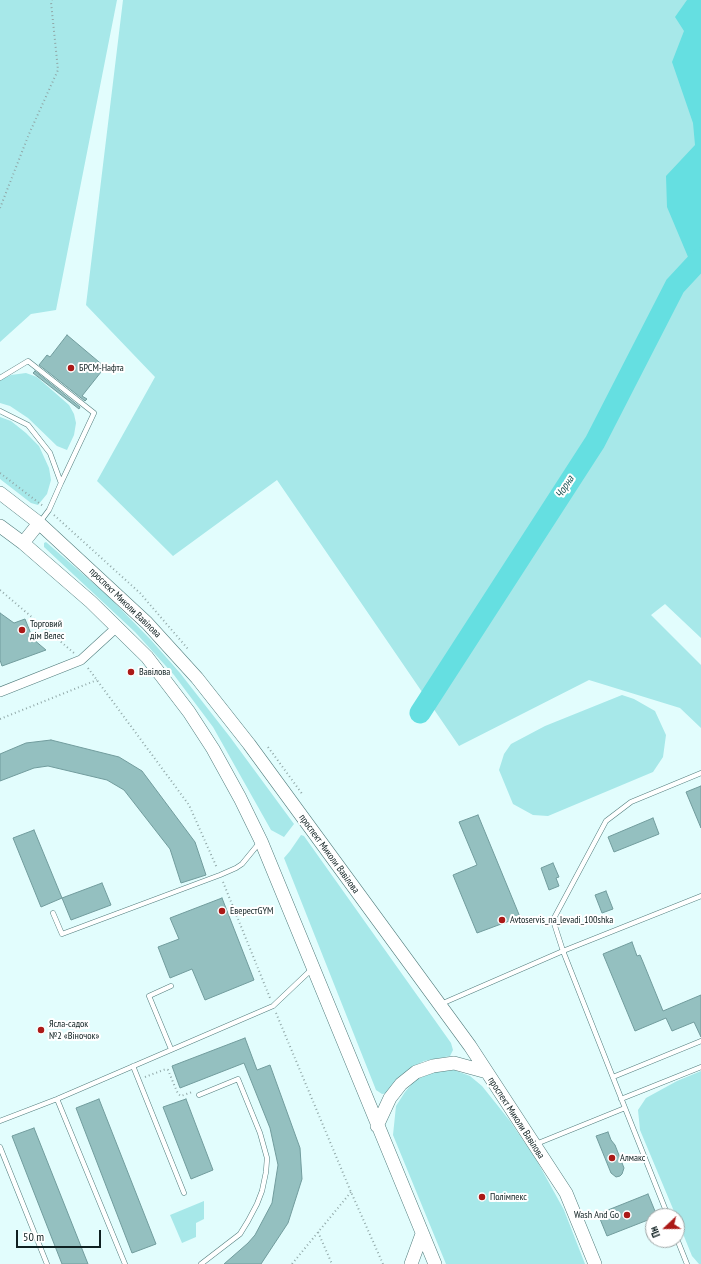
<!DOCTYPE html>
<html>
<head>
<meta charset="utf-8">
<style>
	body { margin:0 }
	#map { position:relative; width:701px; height:1264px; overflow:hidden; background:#e2fdfd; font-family:"PT Sans Narrow",sans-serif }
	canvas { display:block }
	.north { position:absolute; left:645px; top:1208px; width:40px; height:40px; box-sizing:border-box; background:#fff; border:1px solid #9fa6a6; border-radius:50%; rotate:248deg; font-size:11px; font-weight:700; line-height:16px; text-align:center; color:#0f2021 }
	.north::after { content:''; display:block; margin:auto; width:14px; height:18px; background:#ab1917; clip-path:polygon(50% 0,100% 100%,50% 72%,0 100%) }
	.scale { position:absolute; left:16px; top:1230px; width:85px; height:18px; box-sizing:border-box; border:2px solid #0f2021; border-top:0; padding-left:5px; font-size:12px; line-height:14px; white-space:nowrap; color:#0f2021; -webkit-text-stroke:3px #fff; paint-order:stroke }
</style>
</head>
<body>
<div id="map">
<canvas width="701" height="1264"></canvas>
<div class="north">Пн</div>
<div class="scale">50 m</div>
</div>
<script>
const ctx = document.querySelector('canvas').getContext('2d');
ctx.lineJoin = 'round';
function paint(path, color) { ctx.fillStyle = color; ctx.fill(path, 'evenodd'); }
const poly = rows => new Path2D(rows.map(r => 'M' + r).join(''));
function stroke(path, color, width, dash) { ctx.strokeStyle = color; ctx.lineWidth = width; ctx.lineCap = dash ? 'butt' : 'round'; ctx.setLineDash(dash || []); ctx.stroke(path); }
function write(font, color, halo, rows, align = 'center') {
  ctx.font = font + ' "PT Sans Narrow",sans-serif'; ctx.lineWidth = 4; ctx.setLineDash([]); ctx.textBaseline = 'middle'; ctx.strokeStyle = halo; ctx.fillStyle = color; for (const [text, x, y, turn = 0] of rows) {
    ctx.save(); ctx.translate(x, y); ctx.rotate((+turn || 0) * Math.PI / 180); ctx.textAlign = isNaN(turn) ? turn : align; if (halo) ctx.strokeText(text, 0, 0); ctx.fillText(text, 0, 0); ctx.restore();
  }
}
paint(poly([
	[0,0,117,0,56,310,31,314,0,342],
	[123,0,701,0,701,638,665,604,651,615,701,665,701,728,680,708,589,680,459,746,277,480,173,556,97,481,155,377,86,305],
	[26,373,37,377,69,405,74,414,76,423,74,435,67,450,57,446,28,418,10,406,0,403,0,380,11,375],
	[0,417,11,421,26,433,39,446,49,468,51,480,47,494,38,505,31,503,0,479],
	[46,542,107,595,151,640,180,673,230,737,294,824,284,837,271,830,213,727,174,675,135,632,44,547,44,543],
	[622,695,634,699,655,711,666,735,663,757,653,772,548,816,533,815,513,804,499,770,504,754,511,744,545,726],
	[301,835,304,836,451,1043,453,1050,450,1056,424,1061,414,1066,399,1077,388,1093,382,1094,376,1090,284,858,290,851],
	[454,1070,470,1076,482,1086,510,1121,537,1161,564,1210,585,1264,446,1264,393,1135,396,1106,405,1092,415,1080,435,1072],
	[701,1071,701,1264,699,1264,692,1256,677,1219,677,1216,676,1216,645,1142,640,1130,638,1110,646,1098,677,1081],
	[204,1201,204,1219,196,1223,196,1237,182,1243,170,1215]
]), '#a7e8e9');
paint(poly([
	[687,0,701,0,701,272,691,264,667,207,666,176,695,145,693,123,672,62,684,31,675,17]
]), '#65dfe1');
stroke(poly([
	[420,713,595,442,675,286,701,258]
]), '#65dfe1', 21);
const building = poly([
	[67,335,105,367,82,396,87,399,85,401,39,365,47,355,50,357,67,335],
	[35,371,80,407,79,409,33,373,35,371],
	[0,613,14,623,25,619,33,639,46,650,2,666,0,660,0,613],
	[51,740,119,757,142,771,195,842,206,875,181,883,170,849,124,790,107,780,48,766,34,768,0,781,0,754,26,743,51,740],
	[701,786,701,828,686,792,701,786],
	[478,815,520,917,477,933,453,875,477,865,459,822,478,815],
	[653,818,659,834,614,852,608,837,653,818],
	[34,830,62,898,41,907,13,838,34,830],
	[553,863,559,877,556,878,559,886,549,890,541,868,553,863],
	[102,883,111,905,71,920,62,898,102,883],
	[606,891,613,909,602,913,595,895,606,891],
	[222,898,254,980,205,1000,192,969,170,978,158,947,179,939,170,918,222,898],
	[632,942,637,956,640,955,643,962,663,1011,701,995,701,1037,694,1022,672,1031,666,1018,635,1031,603,954,632,942],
	[245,1038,257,1070,270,1065,300,1148,302,1179,288,1223,261,1264,224,1264,248,1243,255,1235,272,1203,278,1165,270,1128,244,1063,180,1088,172,1066,245,1038],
	[99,1099,156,1244,132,1253,76,1108,99,1099],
	[186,1099,213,1170,191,1179,163,1107,186,1099],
	[34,1128,88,1264,62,1264,33,1190,12,1136,34,1128],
	[608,1132,611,1140,615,1145,624,1168,622,1174,620,1176,616,1177,611,1173,596,1136,608,1132],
	[648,1194,657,1216,653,1216,653,1218,607,1236,598,1214,648,1194]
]);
paint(building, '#94c0c0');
stroke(building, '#719c9d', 1);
const lane = poly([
	[0,378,28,361,94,413,61,483,49,510,40,522],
	[0,411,28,425,50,453,61,483],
	[53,913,62,934,220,875,236,868,242,864,260,842],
	[441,1004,563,951,701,896],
	[171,1049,149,996,171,986],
	[133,1066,184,1193],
	[613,1077,701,1041],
	[199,1095,238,1079,260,1133,267,1158,266,1172,262,1191,257,1204,248,1221,240,1234,201,1264],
	[57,1099,125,1264],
	[621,1099,701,1067],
	[625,1108,563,951,553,920,606,821,631,802,701,773],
	[0,1121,57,1099,273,1006,312,969],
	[536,1144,625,1108,668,1216],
	[0,1147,47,1264],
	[677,1239,687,1264]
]);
const street = poly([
	[0,692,81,660,117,627]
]);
const secondary = poly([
	[0,493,39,523,147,623,197,678,249,744,470,1046,566,1193,595,1264],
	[0,526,23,543,91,602,147,657,189,712,213,749,240,798,261,841,435,1264],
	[23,543,39,523],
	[377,1126,390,1098,401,1084,416,1072,433,1066,454,1063,487,1072],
	[411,1264,422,1234]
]);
stroke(lane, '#527d7d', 5.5);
stroke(street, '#527d7d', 10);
stroke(secondary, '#527d7d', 14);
stroke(poly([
	[0,208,29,134,58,70,51,2,52,0],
	[0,473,43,506],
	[54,515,140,593,188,649],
	[0,590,74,653],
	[88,668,189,805,217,868],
	[0,719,97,680],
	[268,747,303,795],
	[223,882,270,998],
	[276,1013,351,1192,383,1264],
	[145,1077,166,1069,168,1070,178,1094,181,1096,192,1092],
	[318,1232,332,1264],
	[292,1264,351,1192]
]), '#91a8a8', 2, [1, 3]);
stroke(lane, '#fff', 4.5);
stroke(street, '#fff', 9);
stroke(secondary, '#fff', 13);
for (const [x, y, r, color] of [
	[71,368,4,"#ab1917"],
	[22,630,4,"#ab1917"],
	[131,672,4,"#ab1917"],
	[222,911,4,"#ab1917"],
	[502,920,4,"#ab1917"],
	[41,1030,4,"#ab1917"],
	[612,1158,4,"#ab1917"],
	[482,1197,4,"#ab1917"],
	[627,1215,4,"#ab1917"]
]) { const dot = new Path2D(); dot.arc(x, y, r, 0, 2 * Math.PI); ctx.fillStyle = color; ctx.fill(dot); stroke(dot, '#fff', 1.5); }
write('10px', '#0f2021', '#fff', [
	["БРСМ-Нафта",79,368],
	["Торговий",30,624],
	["дім Велес",30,636],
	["Вавілова",139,672],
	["ЕверестGYM",230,911],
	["Avtoservis_na_levadi_100shka",510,920],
	["Ясла-садок",49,1024],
	["№2 «Віночок»",49,1036],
	["Алмакс",620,1158],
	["Полімпекс",490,1197],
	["Wash And Go",619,1215,"right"]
], 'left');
write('10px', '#0f2021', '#fff', [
	["проспект Миколи Вавілова",125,603,44],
	["проспект Миколи Вавілова",329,854,54],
	["проспект Миколи Вавілова",516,1118,57]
]);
write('italic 11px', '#194f50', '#fff', [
	["Чорна",565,487,-57]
]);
</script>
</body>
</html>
